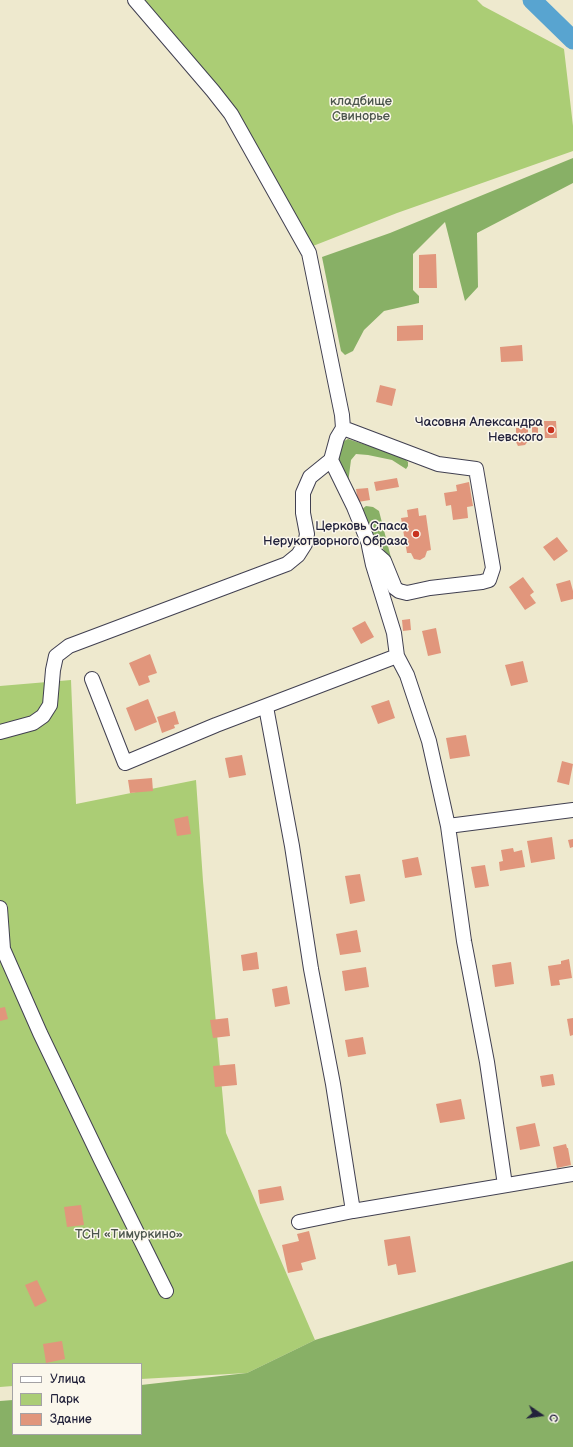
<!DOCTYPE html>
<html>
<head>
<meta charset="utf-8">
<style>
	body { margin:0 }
	#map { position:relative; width:573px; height:1447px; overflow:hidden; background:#eee9ce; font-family:"Balsamiq Sans",sans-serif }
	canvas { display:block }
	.legend { position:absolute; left:12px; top:1363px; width:130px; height:72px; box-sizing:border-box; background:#fbf7ec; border:1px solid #a4a2a5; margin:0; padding:5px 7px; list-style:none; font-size:12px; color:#22223b }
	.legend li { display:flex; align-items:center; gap:8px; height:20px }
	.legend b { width:20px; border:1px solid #a4a2a5 }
	.north { position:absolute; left:521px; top:1395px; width:40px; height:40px; -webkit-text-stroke:3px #fbf7ec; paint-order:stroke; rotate:103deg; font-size:11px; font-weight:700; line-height:16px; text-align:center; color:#22223b }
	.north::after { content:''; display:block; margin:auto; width:14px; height:18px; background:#22223b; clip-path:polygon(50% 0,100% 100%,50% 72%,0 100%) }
</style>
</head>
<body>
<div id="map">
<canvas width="573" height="1447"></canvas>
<ul class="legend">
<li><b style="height:5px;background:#fff"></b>Улица</li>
<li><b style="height:11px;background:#abcd75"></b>Парк</li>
<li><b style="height:11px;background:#e1967c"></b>Здание</li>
</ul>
<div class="north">С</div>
</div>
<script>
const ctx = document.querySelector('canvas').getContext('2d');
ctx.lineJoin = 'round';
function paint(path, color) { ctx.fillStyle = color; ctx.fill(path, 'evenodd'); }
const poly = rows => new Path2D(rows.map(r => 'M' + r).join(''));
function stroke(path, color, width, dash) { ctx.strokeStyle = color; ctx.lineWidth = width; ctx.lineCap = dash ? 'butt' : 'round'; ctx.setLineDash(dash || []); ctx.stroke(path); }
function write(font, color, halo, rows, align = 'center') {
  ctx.font = font + ' "Balsamiq Sans",sans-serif'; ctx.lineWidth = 3; ctx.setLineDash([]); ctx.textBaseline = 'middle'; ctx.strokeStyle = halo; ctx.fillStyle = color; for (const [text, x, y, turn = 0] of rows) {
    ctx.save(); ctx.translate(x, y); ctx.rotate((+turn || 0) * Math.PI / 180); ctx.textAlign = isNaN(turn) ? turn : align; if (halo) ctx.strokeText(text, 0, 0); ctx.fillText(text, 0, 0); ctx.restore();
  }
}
paint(poly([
	[141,0,477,0,483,6,564,49,573,126,573,151,397,213,313,246,236,113],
	[71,680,76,804,196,780,203,881,226,1133,315,1340,247,1373,141,1379,141,1364,13,1364,13,1386,0,1387,0,686]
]), '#abcd75');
paint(poly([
	[573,158,573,183,477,233,478,287,465,301,445,222,413,254,413,290,419,296,419,303,384,311,364,330,353,351,345,355,341,351,322,257,390,233],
	[348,439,400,456,405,459,408,462,408,466,406,469,392,460,368,455,356,454,351,460,348,483,336,456,340,443],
	[366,506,373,507,379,511,397,581,381,544,361,518,361,510],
	[573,1261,573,1447,0,1447,0,1401,13,1400,13,1434,141,1434,141,1385,247,1373,315,1340]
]), '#88b066');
stroke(poly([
	[532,0,573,40]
]), '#58a4d0', 19);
paint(poly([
	[436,254,437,288,419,288,419,255],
	[423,325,423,340,397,341,397,326],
	[522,345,523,361,501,362,500,347],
	[380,385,396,389,392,406,376,402],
	[544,421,556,421,557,438,545,438],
	[532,427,538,427,538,435,532,435],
	[516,428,528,428,528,441,525,445,518,446,516,442],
	[397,478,399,487,376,491,374,482],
	[469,482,473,506,467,507,468,518,453,520,451,505,446,506,444,493,457,491,456,485],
	[368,488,370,500,358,502,356,489],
	[418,508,419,516,426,515,431,550,427,551,425,557,420,560,414,559,411,553,407,553,401,518,408,517,407,510],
	[557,537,568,551,554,561,543,547],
	[523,577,534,592,530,595,536,603,525,610,509,587],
	[570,580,573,591,573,599,561,602,556,584],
	[410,619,411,630,403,631,402,620],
	[365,621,374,637,361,644,352,628],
	[436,628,441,653,428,656,422,631],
	[150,654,157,673,148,676,150,682,139,686,129,663],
	[523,661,528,682,511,686,505,665],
	[148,699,157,722,135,731,126,708],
	[389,700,395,718,378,724,371,706],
	[175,711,179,724,174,725,175,728,162,733,157,717],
	[466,735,470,756,450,759,446,738],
	[242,755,246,775,229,778,225,758],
	[562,761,573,764,569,785,557,782],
	[152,778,153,791,130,793,128,780],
	[188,816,191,834,177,836,174,819],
	[552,837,555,859,531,863,527,841],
	[573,839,573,847,570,848,568,840],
	[513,848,514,852,522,850,525,867,500,871,499,862,503,861,501,850],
	[418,857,422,875,405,878,402,860],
	[485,865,489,886,475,888,471,867],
	[360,874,365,901,350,904,345,876],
	[357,930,361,952,340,955,336,934],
	[257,952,259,969,243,971,241,955],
	[569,959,572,978,559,980,560,985,551,986,548,966,561,964,561,961],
	[511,962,514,984,495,987,492,965],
	[366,967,369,987,345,991,342,971],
	[287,986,290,1004,275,1007,272,989],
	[5,1007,8,1019,0,1021,0,1008],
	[228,1018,230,1036,213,1038,210,1020],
	[573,1018,573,1035,570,1036,567,1019],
	[363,1037,366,1054,348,1057,345,1040],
	[235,1064,237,1085,215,1087,213,1066],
	[553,1074,555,1085,542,1087,540,1076],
	[461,1099,465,1119,440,1123,436,1104],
	[535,1123,540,1146,520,1150,516,1127],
	[566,1144,567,1148,568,1148,571,1165,557,1168,553,1147],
	[281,1186,284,1200,260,1204,258,1190],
	[81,1205,84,1225,67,1227,64,1207],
	[309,1231,316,1259,301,1263,303,1270,288,1273,282,1245,299,1241,297,1234],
	[410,1236,416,1272,398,1275,396,1264,388,1266,384,1240],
	[37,1280,47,1301,35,1307,25,1285],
	[62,1341,65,1359,46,1363,43,1344]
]), '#e1967c');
const minor = poly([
	[135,0,213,91,231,114,309,253,342,415,343,428,337,438,331,460,354,507,369,544,375,553,384,561,395,588,399,591,407,593,430,588,482,582,489,580,493,568,476,469,438,464,343,428],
	[369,546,373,565,394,633,397,656,407,675,429,741,448,826,464,941,487,1062,505,1185],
	[92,679,125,763,216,725,397,656],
	[266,707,292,846,311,969,333,1084,353,1211],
	[0,732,33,723,43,716,50,705,53,670,56,656,69,646,287,564,298,555,305,544,307,534,303,513,303,493,310,477,331,460],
	[448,826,573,810],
	[0,908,3,949,40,1033,101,1160,166,1291],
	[299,1222,353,1211,573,1174]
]);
stroke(minor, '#414051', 16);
stroke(minor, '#fff', 14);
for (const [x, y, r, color] of [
	[551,430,4,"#c8321e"],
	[416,534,4,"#c8321e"]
]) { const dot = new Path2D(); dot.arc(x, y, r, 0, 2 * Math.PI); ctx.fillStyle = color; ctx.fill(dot); stroke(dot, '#fbf7ec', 1.5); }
write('13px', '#4b554c', '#fbf7ec', [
	["кладбище",361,102],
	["Свинорье",361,117],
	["ТСН «Тимуркино»",129,1235]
]);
write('13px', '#22223b', '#fbf7ec', [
	["Часовня Александра",543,423],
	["Невского",543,438],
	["Церковь Спаса",408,527],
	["Нерукотворного Образа",408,542]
], 'right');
</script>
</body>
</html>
